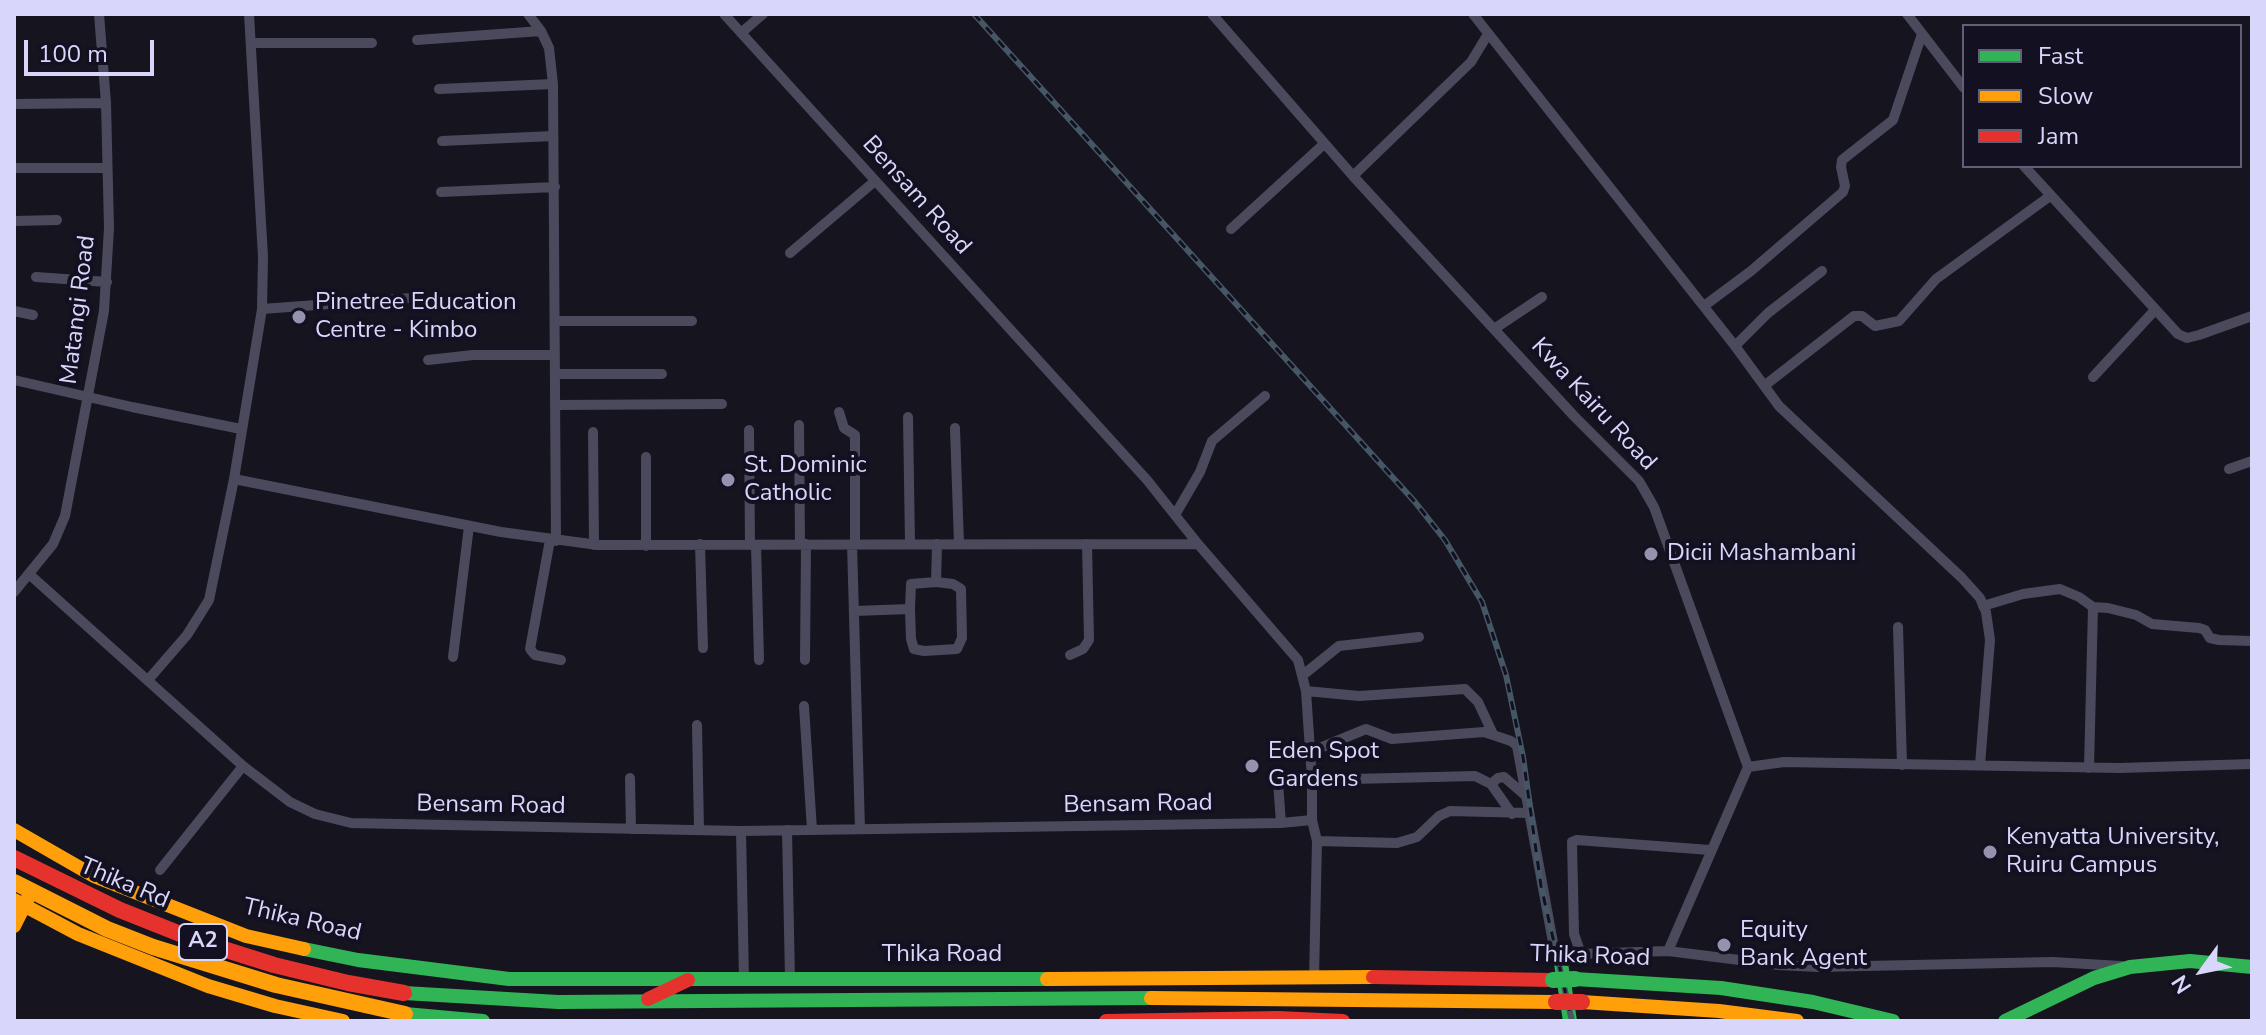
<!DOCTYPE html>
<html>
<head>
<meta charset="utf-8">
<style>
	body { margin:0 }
	#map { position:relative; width:2266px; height:1035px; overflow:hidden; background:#16141e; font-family:"Nunito Sans",sans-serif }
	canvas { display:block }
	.frame { position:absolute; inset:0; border:16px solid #d8d6fa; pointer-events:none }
	.legend { position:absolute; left:1962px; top:24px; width:280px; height:144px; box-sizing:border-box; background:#131121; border:2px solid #626078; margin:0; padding:10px 14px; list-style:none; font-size:24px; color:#d8d6fa }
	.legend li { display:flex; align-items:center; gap:16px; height:40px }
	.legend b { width:40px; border:2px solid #626078 }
	.north { position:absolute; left:2162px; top:931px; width:80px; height:80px; -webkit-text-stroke:6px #131121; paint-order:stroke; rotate:237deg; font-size:22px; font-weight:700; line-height:32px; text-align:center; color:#d8d6fa }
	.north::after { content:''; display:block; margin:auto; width:28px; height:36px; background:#d8d6fa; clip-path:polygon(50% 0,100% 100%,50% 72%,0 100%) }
	.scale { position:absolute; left:24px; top:40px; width:130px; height:36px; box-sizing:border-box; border:4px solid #d8d6fa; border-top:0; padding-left:10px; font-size:24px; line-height:28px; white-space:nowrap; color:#d8d6fa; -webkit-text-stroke:6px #131121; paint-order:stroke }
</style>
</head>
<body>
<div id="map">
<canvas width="2266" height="1035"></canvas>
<div class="frame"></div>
<ul class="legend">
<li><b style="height:10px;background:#30b455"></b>Fast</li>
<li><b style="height:10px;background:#ff9f0a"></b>Slow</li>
<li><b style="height:10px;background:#e5322d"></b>Jam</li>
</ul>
<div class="north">N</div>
<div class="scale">100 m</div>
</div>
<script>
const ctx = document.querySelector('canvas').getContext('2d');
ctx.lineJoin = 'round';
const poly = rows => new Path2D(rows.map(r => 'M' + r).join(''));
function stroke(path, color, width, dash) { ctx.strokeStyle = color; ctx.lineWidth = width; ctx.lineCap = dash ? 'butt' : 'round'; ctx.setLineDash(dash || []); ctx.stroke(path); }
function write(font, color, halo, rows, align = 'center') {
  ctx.font = font + ' "Nunito Sans",sans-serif'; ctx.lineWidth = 8; ctx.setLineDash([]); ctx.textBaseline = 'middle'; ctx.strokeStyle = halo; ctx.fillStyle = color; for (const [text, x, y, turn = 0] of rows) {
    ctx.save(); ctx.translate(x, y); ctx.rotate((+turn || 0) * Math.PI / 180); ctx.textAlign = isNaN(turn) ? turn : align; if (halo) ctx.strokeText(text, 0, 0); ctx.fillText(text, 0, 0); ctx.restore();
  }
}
stroke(poly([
	[528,14,541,31,549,48,553,84,556,541],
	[1212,14,1353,176,1574,416,1639,481,1654,507,1748,767,1668,951],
	[1473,14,1735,346,1779,406,1962,578,1980,598,1986,612,1990,640,1980,765],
	[1907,14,1964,88],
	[741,33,763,14],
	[417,40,541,31],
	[251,43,372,43],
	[439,89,553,84],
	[14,104,106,103],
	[442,141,553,136],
	[2024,166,2178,334,2187,338,2199,335,2252,316],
	[14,168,107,168],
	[1353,176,1471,62,1488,34],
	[441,192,555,187],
	[14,221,57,220],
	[1231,229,1324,144],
	[790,253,875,181],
	[36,277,107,282],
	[1704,306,1751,271,1843,192,1845,186,1841,167,1842,160,1893,120,1922,34],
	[262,309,411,298],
	[14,311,33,315],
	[555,321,692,321],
	[1494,329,1542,297],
	[1735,346,1768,313,1822,271],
	[428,360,473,355,555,355],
	[555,374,662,374],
	[2093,377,2155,310],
	[14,380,132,407,241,429],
	[1764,386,1854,316,1862,316,1875,326,1899,321,1936,279,2050,196],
	[556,405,722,404],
	[839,412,844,428,855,435,855,544],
	[908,417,910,544],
	[799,425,800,544],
	[955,428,959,544],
	[749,430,750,545],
	[593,432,594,545],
	[2229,469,2252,461],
	[234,479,501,532,598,545,1198,544],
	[1175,515,1200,472,1212,441,1265,396],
	[550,540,530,649,535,655,561,660],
	[700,544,703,648],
	[852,544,860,829],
	[756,545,759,660],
	[646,546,646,457],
	[29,574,243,766,277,792,290,802,315,814,351,823,741,831,1281,823,1312,820,1312,780,1306,691,1298,660,1198,544,1147,480,724,14],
	[14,592,53,544,65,516,104,311,109,228,106,103,99,14],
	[1983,606,2023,594,2060,589,2079,597,2093,607,2089,768],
	[2093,607,2108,608,2136,615,2152,624,2199,628,2205,630,2210,638,2219,640,2252,641],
	[910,609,911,584,936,582],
	[855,611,910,609,911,639,914,649,924,651,957,649,962,638,961,589,953,584,936,582,937,544],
	[1898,627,1902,765],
	[1070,655,1083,649,1089,640,1087,544],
	[453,657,469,526],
	[805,660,806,544],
	[1303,675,1339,646,1419,637],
	[148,680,187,635,209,600,234,479,262,309,263,257,249,14],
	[1306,691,1359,696,1465,689,1478,702,1493,734],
	[804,706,812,830],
	[697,725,699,830],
	[1310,752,1366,729,1392,739,1484,732,1511,741,1517,746,1554,948,1560,957,1581,954],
	[1748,767,1784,762,2120,768,2252,764],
	[630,778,631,829],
	[1312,780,1475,776,1491,784,1512,814],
	[1278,782,1281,823],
	[1491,784,1498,778,1504,777,1526,796],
	[1312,820,1317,841,1397,843,1417,837,1439,816,1450,811,1529,813],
	[787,830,790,980],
	[741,831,744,980],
	[1710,850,1577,840,1572,842,1574,934,1581,954,1668,951,1779,965,1818,967,2053,962,2121,966],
	[160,870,243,766],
	[1314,979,1317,841]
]), '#4b4a5d', 10);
stroke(poly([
	[304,949,358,960,509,979,1047,979],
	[1560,957,1570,1021],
	[1575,979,1721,988,1813,1002,1893,1021],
	[404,993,558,1002,1151,998],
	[405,1014,483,1021],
	[2005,1021,2094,978,2130,967,2190,961,2252,967]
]), '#30b455', 14);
stroke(poly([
	[14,830,94,876,246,936,304,949],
	[14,900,78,934,208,986,275,1006,343,1021],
	[14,926,28,898],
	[1047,979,1373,977],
	[1151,998,1556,1002],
	[1582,1002,1719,1011,1797,1021]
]), '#ff9f0a', 14);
stroke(poly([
	[1373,977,1553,980],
	[648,999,688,980],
	[1106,1021,1278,1018,1343,1021]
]), '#e5322d', 14);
const rail = poly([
	[974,14,1415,502,1445,540,1482,602,1506,675,1523,757,1541,886,1572,1021]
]);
stroke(rail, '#455764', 6);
stroke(rail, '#131121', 3, [9]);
stroke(poly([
	[1553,980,1575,979]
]), '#30b455', 16);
stroke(poly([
	[14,882,107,929,153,947,276,985,405,1014]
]), '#ff9f0a', 16);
stroke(poly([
	[14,858,120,910,198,941,274,965,348,983,404,993],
	[1556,1002,1582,1002]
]), '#e5322d', 16);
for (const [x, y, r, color] of [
	[299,317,8,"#9492ad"],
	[728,480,8,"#9492ad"],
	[1651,554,8,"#9492ad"],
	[1252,766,8,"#9492ad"],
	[1990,852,8,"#9492ad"],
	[1724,945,8,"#9492ad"]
]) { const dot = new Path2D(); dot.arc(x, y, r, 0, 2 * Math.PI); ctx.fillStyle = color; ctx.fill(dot); stroke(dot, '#131121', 3); }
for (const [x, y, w] of [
	[203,942,48]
]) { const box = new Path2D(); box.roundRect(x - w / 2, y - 18, w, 36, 6); ctx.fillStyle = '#131121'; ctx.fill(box); stroke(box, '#d8d6fa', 2); }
write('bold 22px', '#d8d6fa', null, [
	["A2",203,942]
]);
write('24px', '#d8d6fa', '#131121', [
	["Bensam Road",916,196,48],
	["Matangi Road",79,310,-83],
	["Kwa Kairu Road",1593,405,47],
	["Bensam Road",1138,805,-1],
	["Bensam Road",491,806,1],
	["Thika Rd",124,884,23],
	["Thika Road",302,921,13],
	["Thika Road",942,955],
	["Thika Road",1590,957,2]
]);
write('24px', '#d8d6fa', '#131121', [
	["Pinetree Education",315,303],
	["Centre - Kimbo",315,331],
	["St. Dominic",744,466],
	["Catholic",744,494],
	["Dicii Mashambani",1667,554],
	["Eden Spot",1268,752],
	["Gardens",1268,780],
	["Kenyatta University,",2006,838],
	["Ruiru Campus",2006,866],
	["Equity",1740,931],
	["Bank Agent",1740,959]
], 'left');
</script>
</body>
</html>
